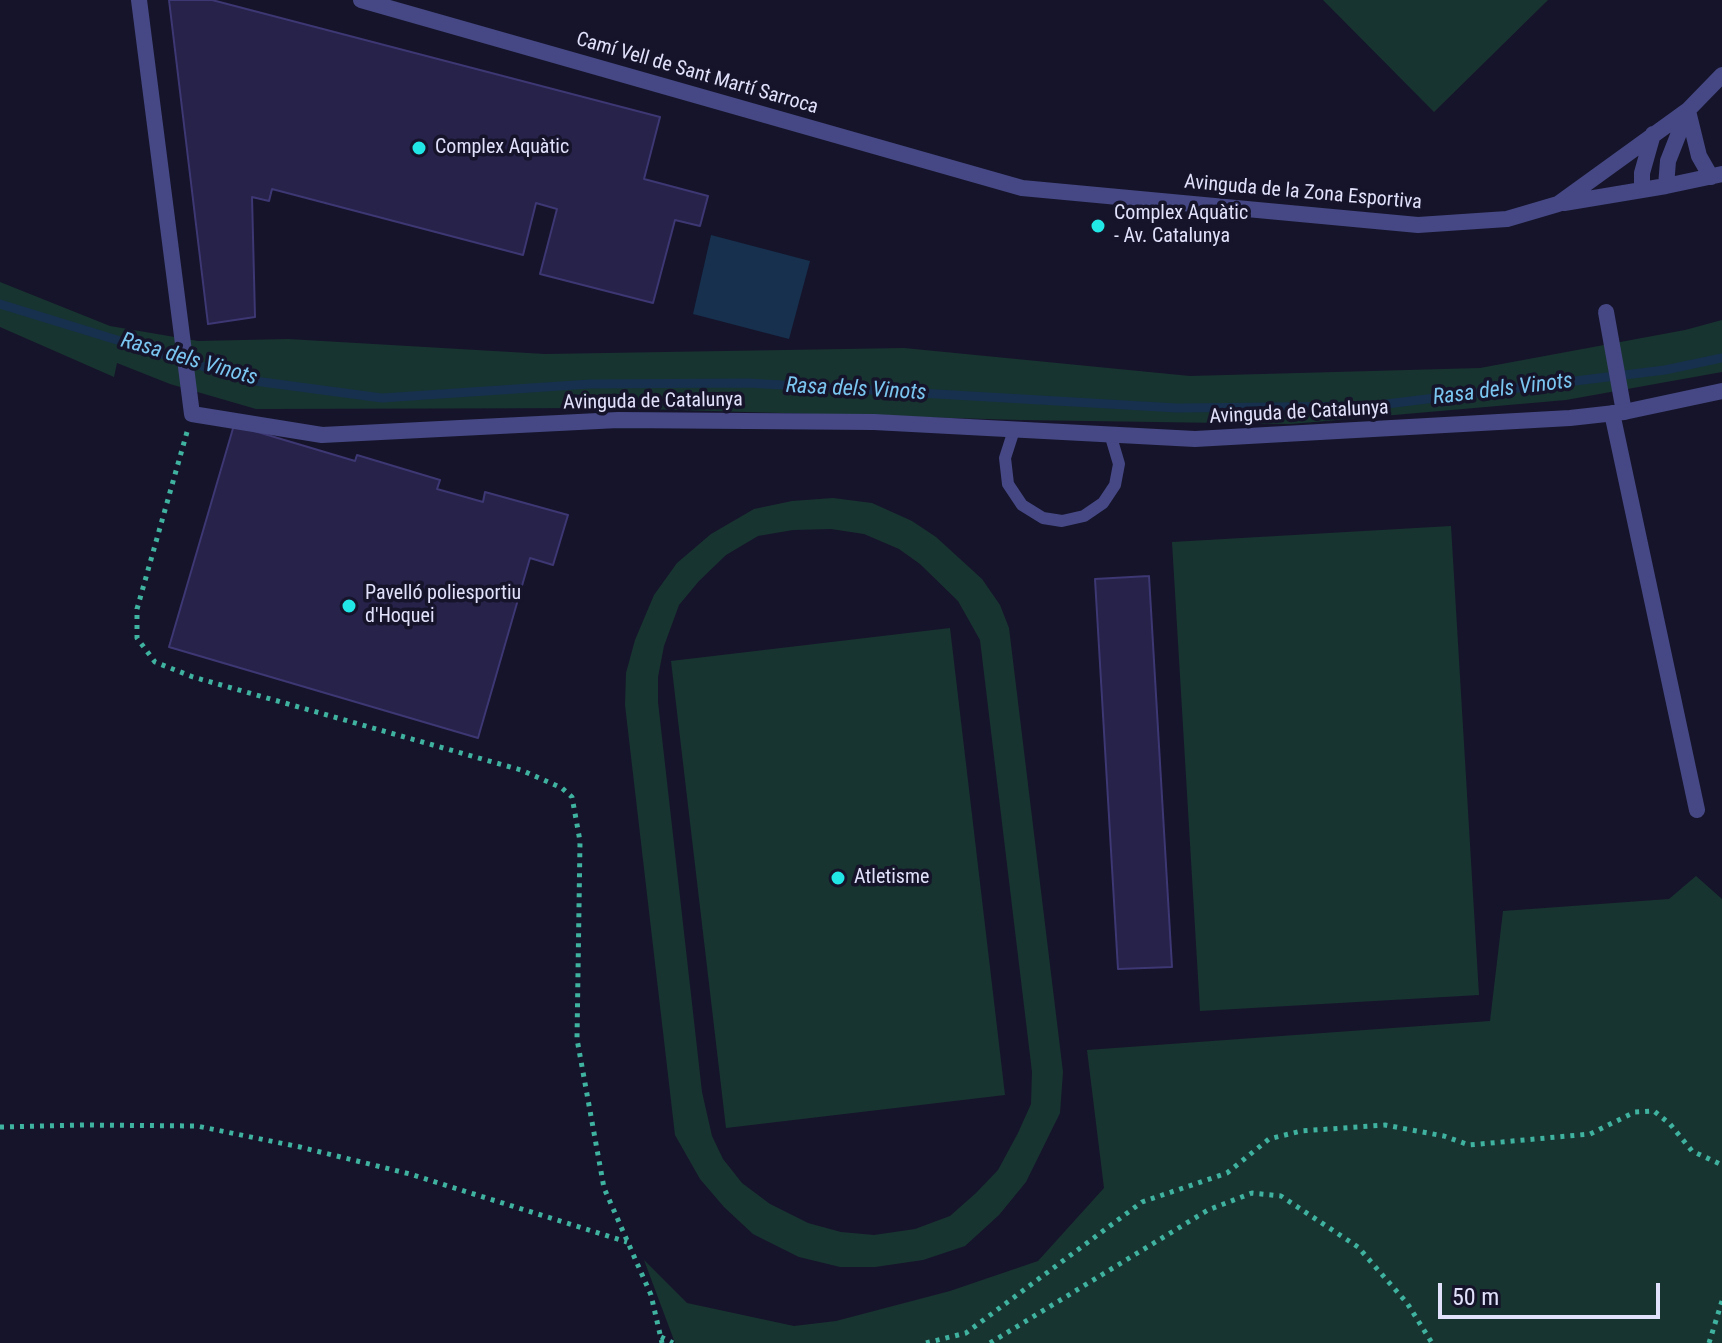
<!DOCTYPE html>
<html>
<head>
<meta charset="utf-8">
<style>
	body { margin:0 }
	#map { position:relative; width:1722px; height:1343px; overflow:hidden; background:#16142a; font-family:"Roboto Condensed",sans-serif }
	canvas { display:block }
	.scale { position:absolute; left:1438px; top:1283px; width:222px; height:36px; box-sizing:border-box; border:4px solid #e1e1fc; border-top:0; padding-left:10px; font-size:24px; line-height:28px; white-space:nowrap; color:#e1e1fc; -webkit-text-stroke:6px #16142a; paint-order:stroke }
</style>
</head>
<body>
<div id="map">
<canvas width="1722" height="1343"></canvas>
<div class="scale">50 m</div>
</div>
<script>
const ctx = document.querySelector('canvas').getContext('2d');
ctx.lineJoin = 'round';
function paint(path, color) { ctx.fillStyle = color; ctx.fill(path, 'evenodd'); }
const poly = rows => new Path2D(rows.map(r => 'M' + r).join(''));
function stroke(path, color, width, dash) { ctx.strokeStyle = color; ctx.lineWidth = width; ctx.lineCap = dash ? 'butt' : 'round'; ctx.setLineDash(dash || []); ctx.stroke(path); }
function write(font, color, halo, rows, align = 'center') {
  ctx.font = font + ' "Roboto Condensed",sans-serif'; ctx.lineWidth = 7; ctx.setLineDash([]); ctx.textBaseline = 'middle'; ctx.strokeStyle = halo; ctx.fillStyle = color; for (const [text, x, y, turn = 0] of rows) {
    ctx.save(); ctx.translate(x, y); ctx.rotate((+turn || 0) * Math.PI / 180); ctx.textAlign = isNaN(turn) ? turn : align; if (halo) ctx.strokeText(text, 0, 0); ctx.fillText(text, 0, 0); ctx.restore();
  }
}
paint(poly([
	[1323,0,1548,0,1434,112],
	[0,282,110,326,198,341,288,339,545,354,904,348,1190,376,1480,368,1685,330,1722,320,1722,372,1566,400,1291,424,1020,420,609,408,256,409,170,384,117,363,114,377,0,327],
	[833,498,872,503,912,521,936,537,982,579,1000,605,1009,628,1063,1072,1060,1113,1026,1182,999,1215,965,1246,923,1260,875,1267,840,1267,799,1257,753,1234,724,1207,700,1179,675,1135,625,705,626,673,635,640,654,595,677,563,711,534,754,509,792,501],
	[831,529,864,534,899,549,920,564,958,601,980,640,1032,1072,1031,1104,1018,1133,998,1170,976,1193,950,1216,915,1229,874,1235,841,1232,808,1223,770,1204,742,1183,723,1159,712,1136,702,1092,658,702,658,677,664,646,679,605,699,581,726,555,758,536,793,530],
	[1451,526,1479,995,1200,1011,1172,542],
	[950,628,1005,1095,726,1128,671,661],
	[1696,876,1722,899,1722,1343,675,1343,644,1260,687,1303,794,1326,836,1321,950,1291,1038,1261,1104,1188,1087,1050,1490,1021,1503,911,1669,899]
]), '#183430');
paint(poly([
	[711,235,810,261,789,339,693,314]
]), '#16304d');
stroke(poly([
	[0,304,247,380,382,398,590,384,748,383,1177,408,1370,406,1665,370,1722,358]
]), '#16304d', 9);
const building = poly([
	[169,0,212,0,660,117,644,179,708,196,700,226,675,220,653,303,540,274,557,209,536,203,523,255,272,189,269,201,252,197,255,317,208,324,169,0],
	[234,425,355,461,357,455,440,480,437,489,483,502,485,492,568,515,553,565,530,558,478,738,169,647,234,425],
	[1149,576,1172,967,1118,969,1095,579,1149,576]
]);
paint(building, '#262249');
stroke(building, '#3d3773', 2);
stroke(poly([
	[187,432,137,609,137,638,155,662,193,677,521,770,562,788,572,797,580,841,577,1039,604,1188,651,1295,662,1343],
	[0,1127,84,1125,197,1126,300,1147,410,1174,627,1242],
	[661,1337,673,1343],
	[926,1343,966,1333,1142,1202,1227,1173,1269,1139,1301,1131,1385,1125,1444,1136,1469,1145,1590,1134,1635,1112,1654,1111,1670,1124,1692,1151,1722,1165],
	[990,1343,1208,1210,1252,1193,1281,1196,1358,1247,1407,1303,1432,1343],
	[1709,1343,1722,1301]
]), '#3fb2a0', 5, [4, 6]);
stroke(poly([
	[1014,430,1005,458,1008,484,1022,505,1043,518,1062,521,1084,516,1103,503,1115,485,1119,464,1111,437]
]), '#454884', 12);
stroke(poly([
	[1606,312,1624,412]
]), '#454884', 16);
stroke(poly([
	[139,0,192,414,322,435,618,420,874,422,1195,439,1570,418,1624,412,1722,391],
	[361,0,1022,188,1418,225,1507,219,1558,204,1688,110,1722,75],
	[1688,111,1699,156,1711,177],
	[1666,186,1668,161,1688,110],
	[1642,190,1642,173,1653,134],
	[1564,203,1666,186,1722,174],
	[1612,413,1697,810]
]), '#454884', 16);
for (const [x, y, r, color] of [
	[419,148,8,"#22e7e7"],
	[1098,226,8,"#22e7e7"],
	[349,606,8,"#22e7e7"],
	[838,878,8,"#22e7e7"]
]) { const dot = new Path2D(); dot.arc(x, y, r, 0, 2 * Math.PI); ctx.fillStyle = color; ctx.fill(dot); stroke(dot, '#16142a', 3); }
write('20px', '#e1e1fc', '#16142a', [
	["Camí Vell de Sant Martí Sarroca",697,74,16],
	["Avinguda de la Zona Esportiva",1303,193,5],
	["Avinguda de Catalunya",653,402,-1],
	["Avinguda de Catalunya",1299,413,-3]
]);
write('20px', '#e1e1fc', '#16142a', [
	["Complex Aquàtic",435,148],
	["Complex Aquàtic",1114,214],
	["- Av. Catalunya",1114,237],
	["Pavelló poliesportiu",365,594],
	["d'Hoquei",365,617],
	["Atletisme",854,878]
], 'left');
write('italic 22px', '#7ac6f1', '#16142a', [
	["Rasa dels Vinots",189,360,16],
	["Rasa dels Vinots",856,390,3],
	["Rasa dels Vinots",1503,390,-7]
]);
</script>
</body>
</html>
